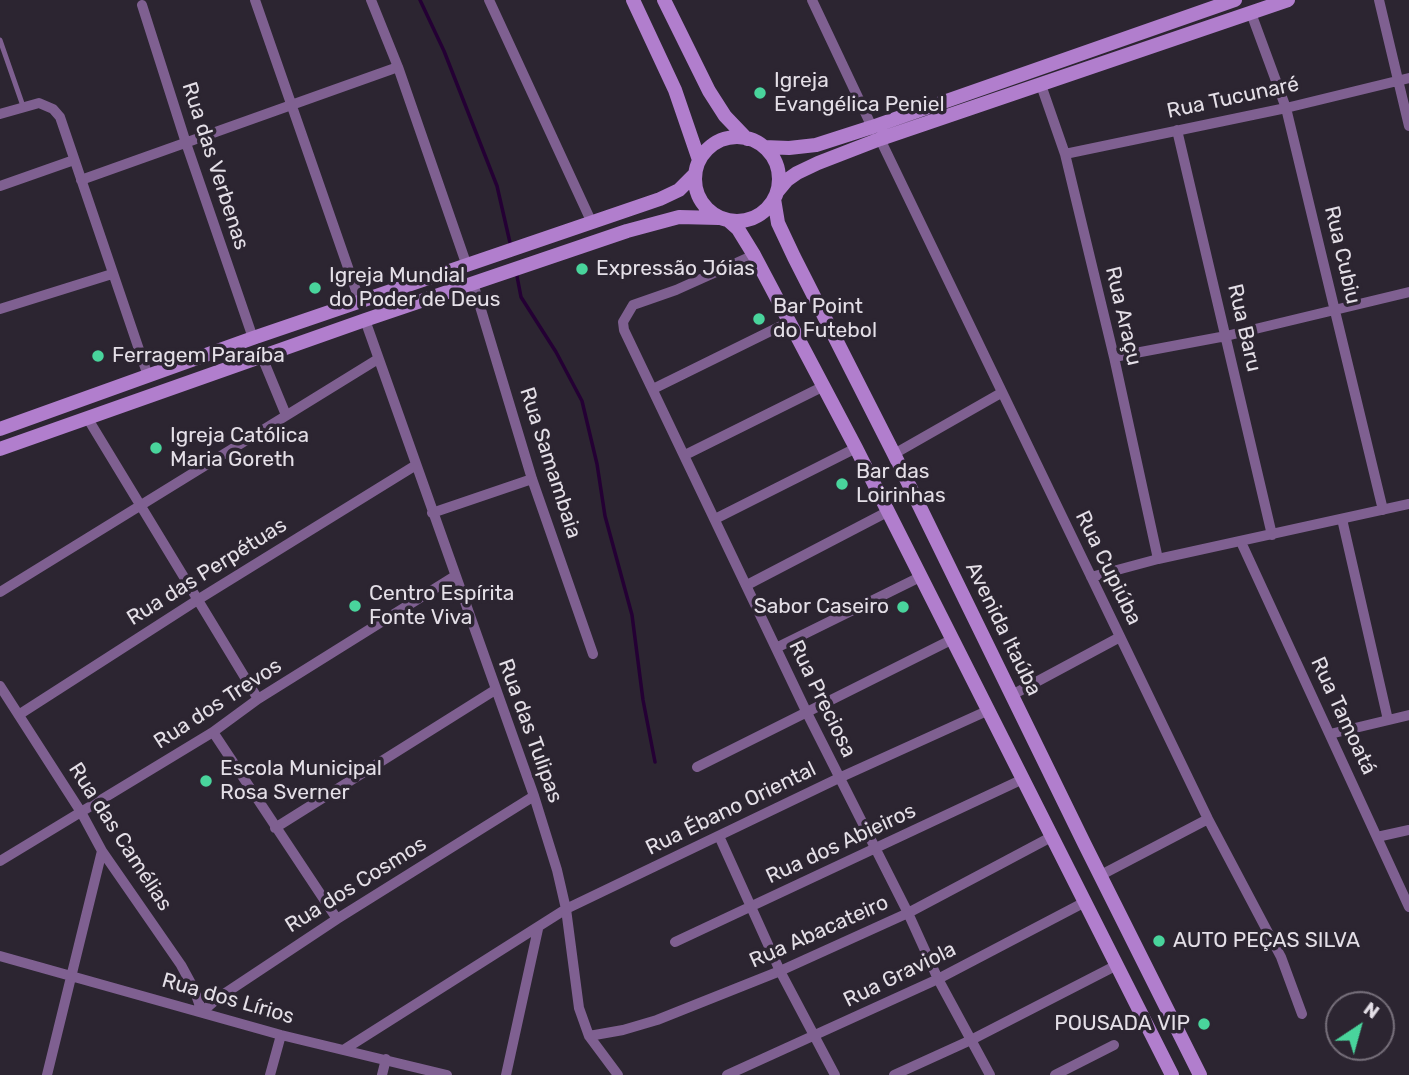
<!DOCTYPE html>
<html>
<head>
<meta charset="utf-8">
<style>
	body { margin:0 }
	#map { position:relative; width:1409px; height:1075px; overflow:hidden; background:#2c2531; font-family:Rubik,sans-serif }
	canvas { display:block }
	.north { position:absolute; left:1325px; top:991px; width:70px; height:70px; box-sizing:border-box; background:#2c2531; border:2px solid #766f7a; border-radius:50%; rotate:36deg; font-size:19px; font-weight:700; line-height:28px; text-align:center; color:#e4dfe7 }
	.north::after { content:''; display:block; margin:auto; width:24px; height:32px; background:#49d49c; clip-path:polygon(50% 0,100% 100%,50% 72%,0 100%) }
</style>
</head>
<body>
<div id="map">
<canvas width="1409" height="1075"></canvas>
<div class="north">N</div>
</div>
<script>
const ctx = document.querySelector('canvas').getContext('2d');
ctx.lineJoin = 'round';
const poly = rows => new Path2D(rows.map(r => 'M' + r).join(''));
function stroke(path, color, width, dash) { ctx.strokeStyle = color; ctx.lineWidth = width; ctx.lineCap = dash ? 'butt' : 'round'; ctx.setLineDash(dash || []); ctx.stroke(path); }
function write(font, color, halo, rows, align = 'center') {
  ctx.font = font + ' Rubik,sans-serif'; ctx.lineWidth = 7; ctx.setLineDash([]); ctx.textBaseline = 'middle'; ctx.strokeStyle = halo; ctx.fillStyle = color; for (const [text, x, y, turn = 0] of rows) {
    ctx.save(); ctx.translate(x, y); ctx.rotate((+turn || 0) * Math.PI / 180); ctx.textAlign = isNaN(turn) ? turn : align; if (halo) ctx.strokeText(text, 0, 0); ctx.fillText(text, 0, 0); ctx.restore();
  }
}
stroke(poly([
	[420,0,444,51,497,186,511,247],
	[516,271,521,297,556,352,582,401,597,464,605,516,632,615,643,700,655,762]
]), '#240034', 3.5);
stroke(poly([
	[0,40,23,106]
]), '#7f6091', 5);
stroke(poly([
	[255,0,360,302],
	[371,0,398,67,467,266],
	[489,0,592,223],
	[812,0,872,127],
	[1379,0,1409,126],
	[142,5,186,143,253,338],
	[1251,13,1286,108,1383,510],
	[1041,85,1065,154,1114,357,1158,559],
	[0,114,39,103,53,109,60,117,148,376],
	[1177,130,1272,535],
	[880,139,1208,819,1281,957,1302,1014],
	[1065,154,1286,108,1409,78],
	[81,180,398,67],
	[0,186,74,160],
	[754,255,676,290,633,305,623,322,624,330,806,711,908,913,938,979,990,1075],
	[473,283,532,479,593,654],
	[0,309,112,274],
	[365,320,534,796,557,870,566,909,579,1008,589,1036,618,1075],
	[262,357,286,415],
	[1114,357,1226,336,1409,292],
	[653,389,789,322],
	[88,419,258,699],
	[894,454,1001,393],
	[685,455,822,387],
	[432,513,532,479],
	[715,519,856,448],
	[1342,519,1388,720],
	[1241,542,1409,907],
	[1091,577,1158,559,1409,504],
	[747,585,889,511],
	[0,592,378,359],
	[776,648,922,576],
	[0,686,81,812,102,851,181,965,194,989,202,1012,218,998,337,919,534,796],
	[1012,695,1120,637],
	[20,714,199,599,416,465],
	[213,732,337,919],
	[1330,734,1409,715],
	[697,767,953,639],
	[275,828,495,690],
	[719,836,780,971,835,1075],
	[1377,837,1409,830],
	[0,861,213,732,258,699,455,576],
	[1101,875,1208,819],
	[675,942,1023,779],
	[0,956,281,1035,447,1075],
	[589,1036,623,1030,657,1020,780,971,908,913,1053,836],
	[345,1049,566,909,839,778,989,710],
	[47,1075,102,851],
	[270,1075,281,1035],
	[382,1075,386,1059],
	[506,1075,538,929],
	[727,1075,938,979,1085,902],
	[894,1075,971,1040,1117,965],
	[1055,1075,1114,1045]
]), '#7f6091', 10);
stroke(poly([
	[633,0,675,90,699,160],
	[664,0,709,91,725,116,747,139],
	'695 179a42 42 0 1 1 84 0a42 42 0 1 1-84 0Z',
	[764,147,789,148,816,145,872,127,1235,0],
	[777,192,787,180,797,173,818,163,880,139,1288,0],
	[774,199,778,223,794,257,894,454,1085,845,1200,1075],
	[729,221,738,229,754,255,856,448,1172,1075],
	[0,429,253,338,660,199,679,190,694,175],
	[0,449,365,320,627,231,679,217,719,218]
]), '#b17ecd', 14);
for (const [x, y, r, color] of [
	[760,93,7,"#49d49c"],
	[582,269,7,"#49d49c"],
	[315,288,7,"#49d49c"],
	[759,319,7,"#49d49c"],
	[98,356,7,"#49d49c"],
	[156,448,7,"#49d49c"],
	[842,484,7,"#49d49c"],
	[355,606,7,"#49d49c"],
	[903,607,7,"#49d49c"],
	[206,781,7,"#49d49c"],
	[1159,941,7,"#49d49c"],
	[1204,1024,7,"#49d49c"]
]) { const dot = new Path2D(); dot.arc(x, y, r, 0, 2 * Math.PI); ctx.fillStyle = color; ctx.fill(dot); stroke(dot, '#2c2531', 2.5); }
write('21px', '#e4dfe7', '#2c2531', [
	["Igreja",774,81],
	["Evangélica Peniel",774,105],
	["Expressão Jóias",596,269],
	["Igreja Mundial",329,276],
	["do Poder de Deus",329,300],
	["Bar Point",773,307],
	["do Futebol",773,331],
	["Ferragem Paraíba",112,356],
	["Igreja Católica",170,436],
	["Maria Goreth",170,460],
	["Bar das",856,472],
	["Loirinhas",856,496],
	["Centro Espírita",369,594],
	["Fonte Viva",369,618],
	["Sabor Caseiro",889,607,"right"],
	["Escola Municipal",220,769],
	["Rosa Sverner",220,793],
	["AUTO PEÇAS SILVA",1173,941],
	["POUSADA VIP",1190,1024,"right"]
], 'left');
write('21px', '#e4dfe7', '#2c2531', [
	["Rua Tucunaré",1233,98,-12],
	["Rua das Verbenas",215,166,72],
	["Rua Cubiu",1342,255,77],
	["Rua Araçu",1123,316,77],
	["Rua Baru",1244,328,77],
	["Rua Samambaia",550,463,72],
	["Rua Cupiúba",1108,568,64],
	["Rua das Perpétuas",207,572,-32],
	["Avenida Itaúba",1003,629,64],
	["Rua Preciosa",822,699,64],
	["Rua dos Trevos",218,704,-33],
	["Rua Tamoatá",1343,716,65],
	["Rua das Tulipas",530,731,70],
	["Rua Ébano Oriental",731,809,-26],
	["Rua das Camélias",120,837,57],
	["Rua dos Abieiros",841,844,-25],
	["Rua dos Cosmos",356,885,-32],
	["Rua Abacateiro",819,932,-24],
	["Rua Graviola",900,975,-26],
	["Rua dos Lírios",228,999,16]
]);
</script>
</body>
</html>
